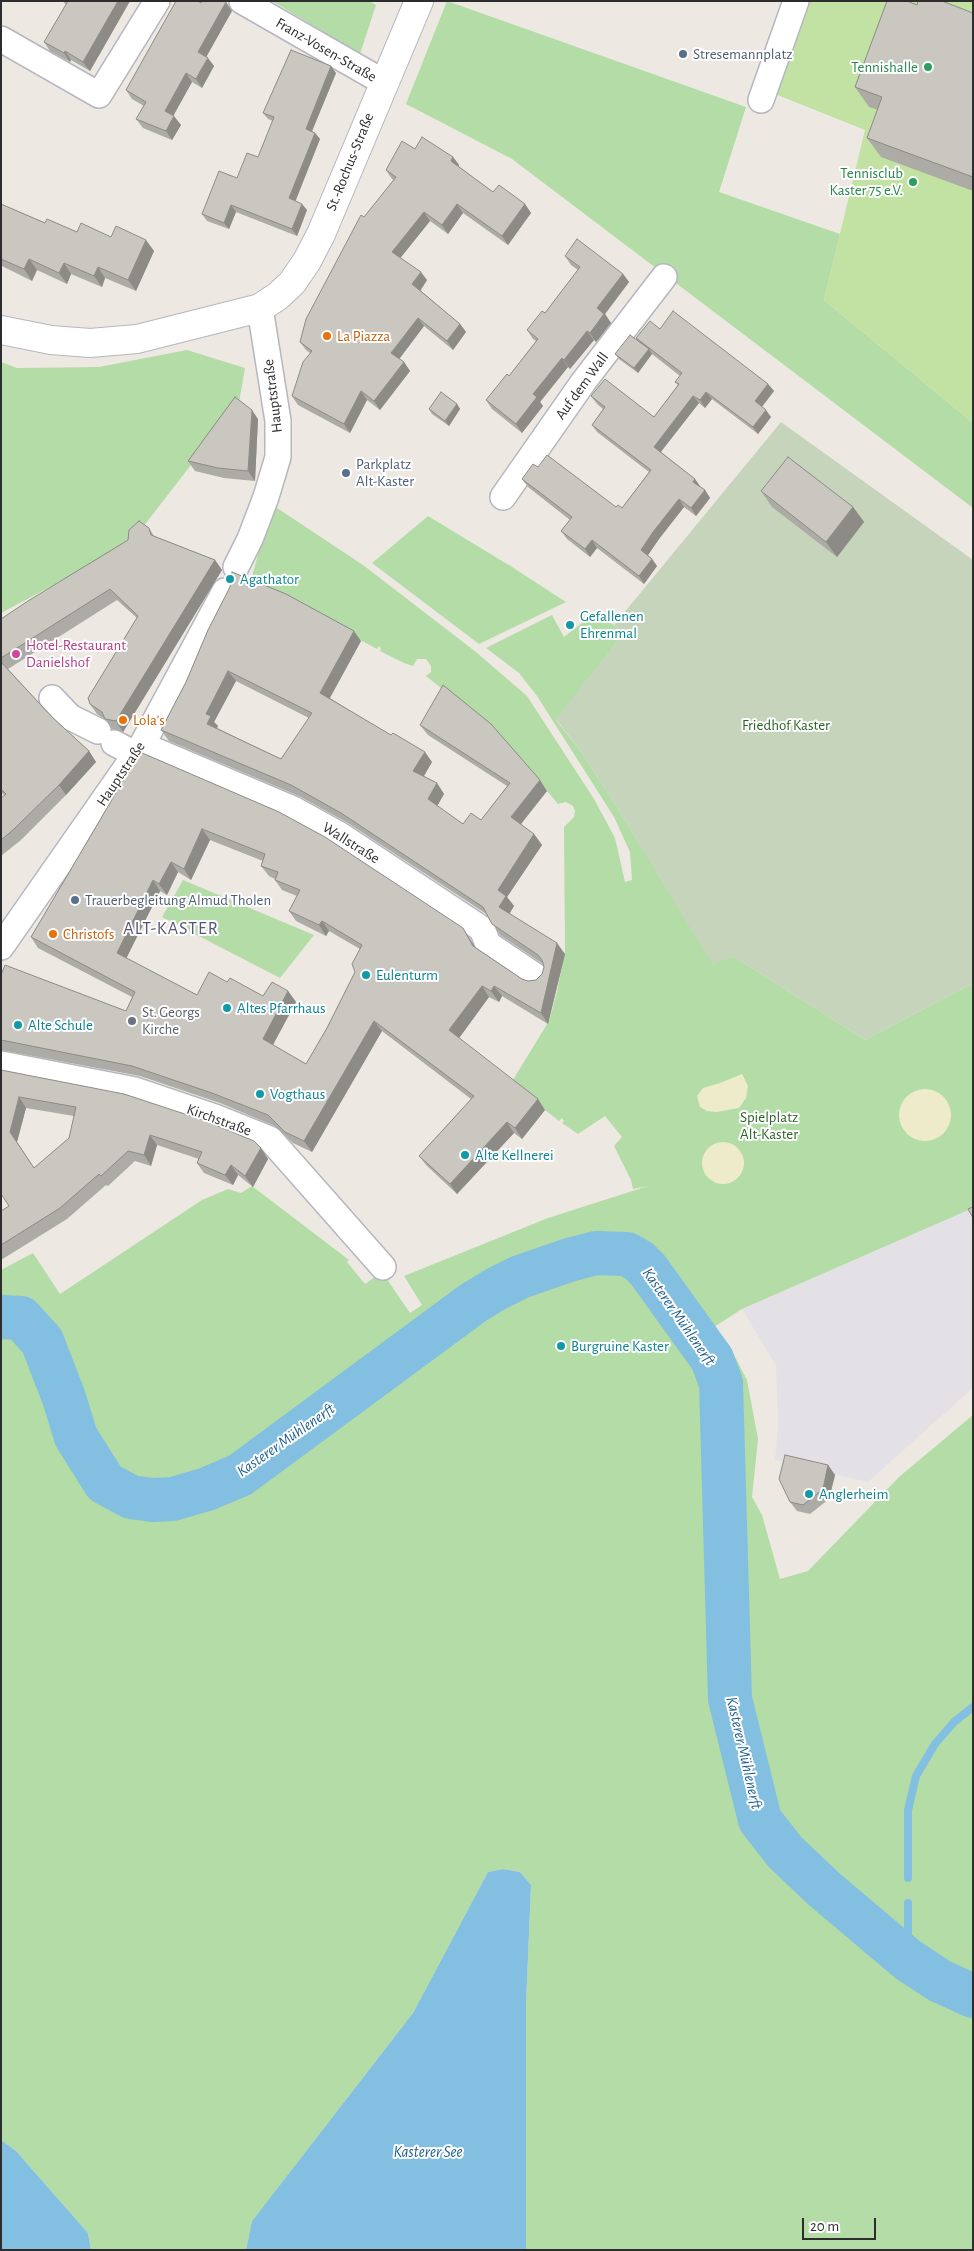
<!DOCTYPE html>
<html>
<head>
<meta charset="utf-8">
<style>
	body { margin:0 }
	#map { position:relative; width:974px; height:2251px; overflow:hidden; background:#ede9e2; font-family:"Alegreya Sans",sans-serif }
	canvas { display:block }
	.frame { position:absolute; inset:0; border:2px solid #2d2d2d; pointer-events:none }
	.scale { position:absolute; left:802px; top:2218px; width:74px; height:22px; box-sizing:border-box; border:2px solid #2d2d2d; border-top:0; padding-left:6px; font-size:15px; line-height:18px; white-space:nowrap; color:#2d2d2d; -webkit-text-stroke:4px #fff; paint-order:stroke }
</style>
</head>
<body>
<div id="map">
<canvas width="974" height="2251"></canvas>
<div class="frame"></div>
<div class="scale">20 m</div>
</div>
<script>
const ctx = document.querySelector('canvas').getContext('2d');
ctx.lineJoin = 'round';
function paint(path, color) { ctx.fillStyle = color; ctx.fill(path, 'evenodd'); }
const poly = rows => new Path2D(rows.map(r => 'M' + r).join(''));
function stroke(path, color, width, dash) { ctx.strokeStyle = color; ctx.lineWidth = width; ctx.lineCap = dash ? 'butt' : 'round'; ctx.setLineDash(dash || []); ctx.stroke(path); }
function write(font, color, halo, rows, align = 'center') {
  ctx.font = font + ' "Alegreya Sans",sans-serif'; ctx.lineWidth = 4; ctx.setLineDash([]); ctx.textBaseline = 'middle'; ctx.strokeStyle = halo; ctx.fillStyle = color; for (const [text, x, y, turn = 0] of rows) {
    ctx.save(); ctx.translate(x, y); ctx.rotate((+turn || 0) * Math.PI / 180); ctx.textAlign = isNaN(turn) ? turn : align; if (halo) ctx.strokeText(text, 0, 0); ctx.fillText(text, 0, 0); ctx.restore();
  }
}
paint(poly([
	[973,1208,973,1388,868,1482,775,1460,778,1425,776,1366,742,1309]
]), '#e3e1e6');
paint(poly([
	[272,1,369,1,376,5,360,54],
	[447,1,746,107,719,192,840,234,824,300,973,423,973,508,512,159,406,104],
	[187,350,245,368,239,403,129,545,1,613,1,362,17,368,99,367],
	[271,504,363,565,476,652,527,696,594,799,615,838,625,882,632,880,630,852,614,817,537,696,519,673,486,648,552,615,564,637,596,612,624,633,556,720,579,749,615,804,713,964,733,956,865,1040,973,983,973,1208,742,1309,714,1327,729,1345,747,1380,758,1439,752,1497,762,1515,780,1579,808,1571,899,1477,973,1415,973,2250,526,2250,526,2005,531,1885,520,1872,503,1869,488,1872,413,2013,252,2221,246,2250,91,2250,88,2233,16,2151,1,2140,1,1270,33,1253,60,1294,202,1200,228,1189,241,1193,252,1186,349,1260,347,1262,365,1284,382,1272,410,1313,422,1305,404,1276,548,1218,648,1186,633,1189,631,1180,614,1146,622,1137,605,1116,578,1134,562,1123,564,1121,562,1118,559,1121,511,1083,549,1021,557,992,565,951,564,827,574,817,575,811,573,806,566,802,558,804,499,734,426,676,431,672,431,666,426,659,417,659,413,666,404,663,380,651,381,648,379,646,377,649,251,581],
	[428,516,512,567,566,602,479,644,372,563],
	[183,880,314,935,280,978,162,917]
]), '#b3dca6');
paint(poly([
	[742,1074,748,1086,746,1098,739,1108,717,1112,707,1111,700,1107,697,1096,703,1088,720,1083],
	'899 1115a26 26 0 1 1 52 0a26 26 0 1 1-52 0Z',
	'702 1163a21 21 0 1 1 42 0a21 21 0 1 1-42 0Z'
]), '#edebca');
paint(poly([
	[781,422,973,560,973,983,865,1040,733,956,713,965,615,804,579,749,556,719,624,633,614,625]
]), '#c5d4bb');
paint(poly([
	[805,1,973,1,973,423,824,300,865,130,770,92]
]), '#c1e2a3');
paint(poly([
	[503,1869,520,1872,531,1885,526,2005,526,2250,246,2250,252,2221,413,2013,488,1872],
	[1,2140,16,2151,88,2233,91,2250,1,2250]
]), '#83bfe1');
stroke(poly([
	[908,1878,908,1810,916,1776,935,1744,954,1722,973,1707],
	[908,1960,908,1903]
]), '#83bfe1', 8);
stroke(poly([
	[1,1317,21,1318,42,1341,64,1398,76,1437,105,1483,131,1497,152,1500,173,1499,207,1489,240,1475,473,1303,496,1289,520,1277,569,1260,596,1253,627,1254,639,1261,648,1270,712,1359,721,1383,730,1699,760,1820,785,1852,824,1889,908,1960,940,1981,973,1996]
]), '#83bfe1', 44);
const street = poly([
	[242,1,385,83],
	[1,39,99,95,157,1],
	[761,100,796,1],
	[503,497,584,381,664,277],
	[236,567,250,539,266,497,278,457,278,421,260,308],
	[52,698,70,717,98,731],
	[114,743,135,754],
	[142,745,293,809,340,835,482,929,488,944,537,977],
	[1,947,142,745,225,591],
	[1,1064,135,1090,215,1117,270,1139,383,1267]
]);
const secondary = poly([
	[1,330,51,340,90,343,137,339,260,308,278,296,292,283,307,261,321,234,419,1]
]);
stroke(street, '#b5b6bf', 28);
stroke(secondary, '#b5b6bf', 30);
stroke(street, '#fff', 25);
stroke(secondary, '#fff', 28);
paint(poly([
	[63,1,130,1,90,71,71,60,70,62,50,51,44,42,66,5],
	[201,3,232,11,206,57,214,66,202,88,192,82,173,116,181,125,172,140,143,128,136,119,144,106,132,99,126,90],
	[917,5,973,13,973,191,881,157,867,138,878,110,869,107,855,87],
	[336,73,312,131,315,133,320,139,295,201,307,210,297,236,236,212,229,229,207,221,202,214,258,157,273,121,268,119,263,113],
	[415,149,453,157,459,165,458,166,493,192,525,204,531,213,508,245,463,213,448,234,430,221,400,258,427,280,420,290,460,324,466,332,453,350,424,326,399,359,404,362,410,371,380,410,367,400,350,433,298,405,292,396,310,353,306,350,300,342,364,217,394,180,392,179,386,170],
	[1,204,45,223,77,232,111,237,154,251,136,291,105,278,102,287,71,274,67,284,37,270,32,281,2,266,1,267],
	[565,256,623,274,629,282,605,314,611,323,596,342,594,340,570,369,568,367,540,402,543,406,522,433,492,409,486,400,509,376,536,341,533,339,527,330,545,313,578,270,571,265],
	[660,329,768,384,774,391,762,407,771,417,758,434,712,399,705,408,699,403,661,452,695,479,700,487,705,490,710,498,696,516,684,507,659,539,648,555,652,559,657,566,644,584,597,548,590,557,567,539,561,531,570,520,528,487,522,479,538,467,616,507,622,508,649,472,597,432,592,425,603,409,597,404,591,396,654,417,678,385,675,382,680,376,652,354,638,373,619,359,615,354,638,341,636,338],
	[457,404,460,409,449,426,432,414,429,409],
	[258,419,255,481,224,478,195,471,188,461],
	[761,491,853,507,864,522,837,557,772,507],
	[149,528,154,536,215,560,222,570,123,732,112,729,106,720,97,714,90,704,137,618,117,600,8,669,52,717,89,751,96,762,66,795,21,840,1,856,1,798,5,796,1,792,1,619],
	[208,630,361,641,330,698,432,762,424,776,437,783,444,794,437,806,463,824,481,820,507,786,428,735,420,725,547,791,520,824,534,834,542,845,507,897,514,906,509,913,565,954,548,1024,502,996,499,1002,489,997,459,1038,545,1110,522,1139,514,1133,457,1194,427,1166,419,1156,471,1099,382,1031,312,1152,293,1143,275,1126,220,1103,140,1076,1,1050,1,975,126,1011,132,997,38,948,31,937,140,752,470,939,475,947,522,979,528,981,536,980,542,974,544,967,543,964,500,935,488,915,348,823,299,796,169,741,161,730,186,682],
	[236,681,309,718,281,759,217,728,218,726,214,722],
	[210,840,263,861,261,866,269,876,275,879,275,880,282,890,297,896,289,911,296,921,326,936,329,931,360,949,355,972,327,1028,306,1064,273,1045,296,1002,288,991,263,996,227,982,197,995,126,958,160,891,167,895,178,872,191,880],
	[1,1070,261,1148,268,1159,253,1187,238,1175,233,1185,204,1173,197,1163,199,1159,157,1145,151,1166,135,1161,108,1186,106,1185,67,1219,1,1260,1,1211,9,1206],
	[26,1108,74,1116,69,1138,34,1168,17,1142],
	[828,1465,835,1475,829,1499,810,1514,797,1511,790,1502]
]), '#adaba5');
paint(poly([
	[118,1,130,1,90,71,83,62],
	[226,2,232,11,204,61,198,52],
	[65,51,71,60,70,62,64,53],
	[208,58,214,66,202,88,196,79],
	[331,66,336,73,310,136,306,129],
	[186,73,192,82,171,120,165,111],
	[174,116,181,125,172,140,166,131],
	[315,133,320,139,294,205,289,198],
	[453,157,459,165,457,169,451,161],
	[302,204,307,210,297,236,292,229],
	[457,204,463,213,448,234,442,225],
	[525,204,531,213,508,245,502,236],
	[231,205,236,212,229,229,224,223],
	[424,212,430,221,398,261,392,252],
	[146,240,154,251,136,291,128,280],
	[29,259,37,270,32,281,24,269],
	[64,263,71,274,67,284,59,273],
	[98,267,105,278,102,287,94,276],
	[421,272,427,280,419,293,412,284],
	[623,274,629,282,605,314,611,323,596,342,590,333,597,308],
	[418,318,424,326,397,362,391,353],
	[460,324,466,332,453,350,447,341],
	[587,331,594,340,570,369,564,360],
	[649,349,652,354,638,373,634,368],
	[562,358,568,367,540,402,543,406,522,433,516,424,533,394],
	[404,362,410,371,380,410,374,401],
	[768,384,774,391,760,409,755,401],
	[361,391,367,400,350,433,344,424],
	[706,392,712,399,705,408,700,400],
	[693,396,699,403,659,454,654,447],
	[457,404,460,409,449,426,445,421],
	[252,410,258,419,255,481,248,471],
	[766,410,771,417,758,434,753,427],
	[695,479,700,486,698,489,693,482],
	[705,490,710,498,696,516,691,508],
	[679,499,684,507,659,539,646,558,641,550,653,532],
	[853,507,864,522,837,557,826,542],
	[592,540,597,548,590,557,585,549],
	[652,559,657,566,644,584,639,576],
	[215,560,222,570,123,732,116,721],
	[354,631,361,641,327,703,320,693],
	[228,671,236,681,214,722,218,726,214,734,207,724,206,714],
	[89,751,96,762,66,795,59,785],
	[425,752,432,762,421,781,413,771],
	[540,780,547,791,518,828,511,817],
	[437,783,444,794,435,810,428,799],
	[202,829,210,840,191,880,184,869],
	[534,834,542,845,507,897,514,906,507,918,499,907,498,890],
	[171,862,178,872,167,895,159,884],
	[153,880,160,891,124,963,117,953],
	[322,921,329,931,326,936,319,925],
	[463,928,470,939,480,956,473,946],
	[557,943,565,954,548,1024,541,1013],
	[482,986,489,997,457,1041,449,1030],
	[494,986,502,996,499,1002,491,991],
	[288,991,296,1002,270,1050,263,1039],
	[374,1021,382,1031,312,1152,304,1141],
	[19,1097,26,1108,17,1142,41,1179,10,1132],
	[538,1099,545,1110,522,1139,515,1128],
	[507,1122,514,1133,457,1194,450,1184],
	[150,1135,157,1145,151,1166,144,1155],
	[261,1148,268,1159,253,1187,245,1176],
	[231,1165,238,1175,233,1185,225,1175],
	[828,1465,835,1475,829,1499,823,1489]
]), '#8d8b86');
const building = poly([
	[68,1,118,1,83,62,65,51,64,53,44,42,68,1],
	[176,1,198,1,201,3,202,1,224,1,226,2,198,52,208,58,202,68,196,79,186,73,165,111,174,116,166,131,136,119,146,102,126,90,176,1],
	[887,1,907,1,917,5,918,1,942,1,973,13,973,177,867,138,882,97,855,87,887,1],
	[291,50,331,66,306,129,315,133,289,198,302,204,292,229,231,205,224,223,202,214,219,171,237,178,247,153,258,157,274,117,263,113,291,50],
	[422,137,453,157,451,161,493,192,499,185,525,204,502,236,457,204,442,225,424,212,392,252,421,272,412,284,460,324,447,341,418,318,391,353,404,362,374,401,361,391,344,424,292,396,303,362,312,351,300,342,306,319,361,215,364,217,396,177,386,170,402,141,415,149,422,137],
	[1,204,45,223,47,219,77,232,81,223,111,237,116,226,146,240,128,280,98,267,94,276,64,263,59,273,29,259,24,269,1,259,1,204],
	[577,239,623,274,597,308,604,314,590,333,587,331,564,360,562,358,533,394,537,397,516,424,486,400,507,374,509,376,538,339,527,330,542,311,545,313,580,267,565,256,577,239],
	[673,311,768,384,755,401,766,410,753,427,706,392,700,400,693,396,654,447,695,479,693,482,705,490,691,508,679,499,653,532,641,550,652,559,639,576,592,540,585,549,561,531,572,517,522,479,533,464,538,467,547,455,616,507,618,505,622,508,651,470,592,425,605,407,591,396,605,379,654,417,679,384,675,382,682,373,636,338,650,321,660,329,673,311],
	[630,335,649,349,634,368,615,354,630,335],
	[441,392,457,404,445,421,429,409,441,392],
	[235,397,252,410,248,471,218,468,188,461,235,397],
	[788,457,853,507,826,542,761,491,788,457],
	[139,521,149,528,151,535,215,560,116,721,105,719,102,712,90,704,88,698,138,616,110,589,1,658,1,619,28,601,128,540,129,530,139,521],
	[232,572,286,594,354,631,320,693,391,735,393,733,425,752,413,771,437,783,428,799,463,824,471,813,481,820,510,783,420,725,443,685,491,724,540,780,511,817,534,834,498,890,506,896,499,907,557,943,541,1013,494,986,491,991,482,986,449,1030,538,1099,515,1128,507,1122,450,1184,419,1156,474,1096,374,1021,304,1141,285,1132,268,1115,212,1093,132,1066,1,1040,1,975,5,965,126,1011,135,992,31,937,140,752,279,812,325,837,463,928,473,946,522,979,528,981,536,980,542,974,544,967,542,960,538,955,492,924,483,907,341,813,291,785,161,730,186,682,208,630,230,587,232,572],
	[228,671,312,713,281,759,207,724,211,716,206,714,228,671],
	[202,829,265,854,261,866,278,872,275,880,300,890,289,911,319,925,322,921,362,945,352,964,355,972,327,1028,306,1064,263,1039,288,991,272,982,263,996,230,978,227,982,209,972,197,995,117,953,153,880,159,884,171,862,184,869,202,829],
	[1,662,52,717,89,751,59,785,14,829,1,840,1,798,6,794,1,789,1,662],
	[1,1070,124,1094,203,1120,254,1141,261,1148,245,1176,231,1165,225,1175,197,1163,202,1152,150,1135,144,1155,128,1151,101,1176,99,1174,60,1208,1,1245,1,1211,9,1206,1,1194,1,1070],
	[19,1097,76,1107,69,1138,34,1168,10,1132,19,1097],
	[973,1207,973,1218,968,1209,973,1207],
	[785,1455,828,1465,823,1489,803,1505,790,1502,779,1479,785,1455]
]);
paint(building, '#c9c7c0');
stroke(building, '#8d8b86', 1);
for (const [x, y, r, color] of [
	[683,54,5,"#5c6f8a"],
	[928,67,5,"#2e9e5b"],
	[913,182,5,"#2e9e5b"],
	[327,336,5,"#e8710a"],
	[346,473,5,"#5c6f8a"],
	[230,579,5,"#0f9aa8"],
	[570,625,5,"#0f9aa8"],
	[16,654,5,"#d1479c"],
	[123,720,5,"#e8710a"],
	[75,900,5,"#5c6f8a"],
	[53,934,5,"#e8710a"],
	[366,975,5,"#0f9aa8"],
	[227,1008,5,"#0f9aa8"],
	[132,1021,5,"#6b7280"],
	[18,1025,5,"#0f9aa8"],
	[260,1094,5,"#0f9aa8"],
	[465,1155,5,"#0f9aa8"],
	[561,1346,5,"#0f9aa8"],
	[809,1494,5,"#0f9aa8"]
]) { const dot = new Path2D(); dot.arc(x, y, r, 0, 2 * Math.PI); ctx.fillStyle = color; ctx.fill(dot); stroke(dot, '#fff', 2); }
write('15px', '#2d2d2d', '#fff', [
	["Franz-Vosen-Straße",326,50,30],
	["St.-Rochus-Straße",350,162,-68],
	["Auf dem Wall",582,386,-54],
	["Hauptstraße",273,396,-97],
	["Hauptstraße",121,774,-56],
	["Wallstraße",351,843,32],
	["Kirchstraße",219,1120,20]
]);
write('15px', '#4e5e75', '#fff', [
	["Stresemannplatz",693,54],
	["Parkplatz",356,464],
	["Alt-Kaster",356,481],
	["Trauerbegleitung Almud Tholen",85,900]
], 'left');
write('15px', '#27864d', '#fff', [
	["Tennishalle",918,67],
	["Tennisclub",903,173],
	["Kaster 75 e.V.",903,190]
], 'right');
write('15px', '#c56008', '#fff', [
	["La Piazza",337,336],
	["Lola's",133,720],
	["Christofs",63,934]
], 'left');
write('15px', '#0d838f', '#fff', [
	["Agathator",240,579],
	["Gefallenen",580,616],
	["Ehrenmal",580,633],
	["Eulenturm",376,975],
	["Altes Pfarrhaus",237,1008],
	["Alte Schule",28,1025],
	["Vogthaus",270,1094],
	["Alte Kellnerei",475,1155],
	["Burgruine Kaster",571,1346],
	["Anglerheim",819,1494]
], 'left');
write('15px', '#b23c85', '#fff', [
	["Hotel-Restaurant",26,645],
	["Danielshof",26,662]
], 'left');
write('15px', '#2b6325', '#fff', [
	["Friedhof Kaster",786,725],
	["Spielplatz",769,1117],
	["Alt-Kaster",769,1134]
]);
write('15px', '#5b616d', '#fff', [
	["St. Georgs",142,1012],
	["Kirche",142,1029]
], 'left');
write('italic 16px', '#1f5e90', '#fff', [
	["Kasterer Mühlenerft",679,1317,55],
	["Kasterer Mühlenerft",286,1440,-35],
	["Kasterer Mühlenerft",744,1753,77],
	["Kasterer See",428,2152]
]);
ctx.letterSpacing = '1px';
write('18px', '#535679', '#fff', [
	["ALT-KASTER",171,929]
]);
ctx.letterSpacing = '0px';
</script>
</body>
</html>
